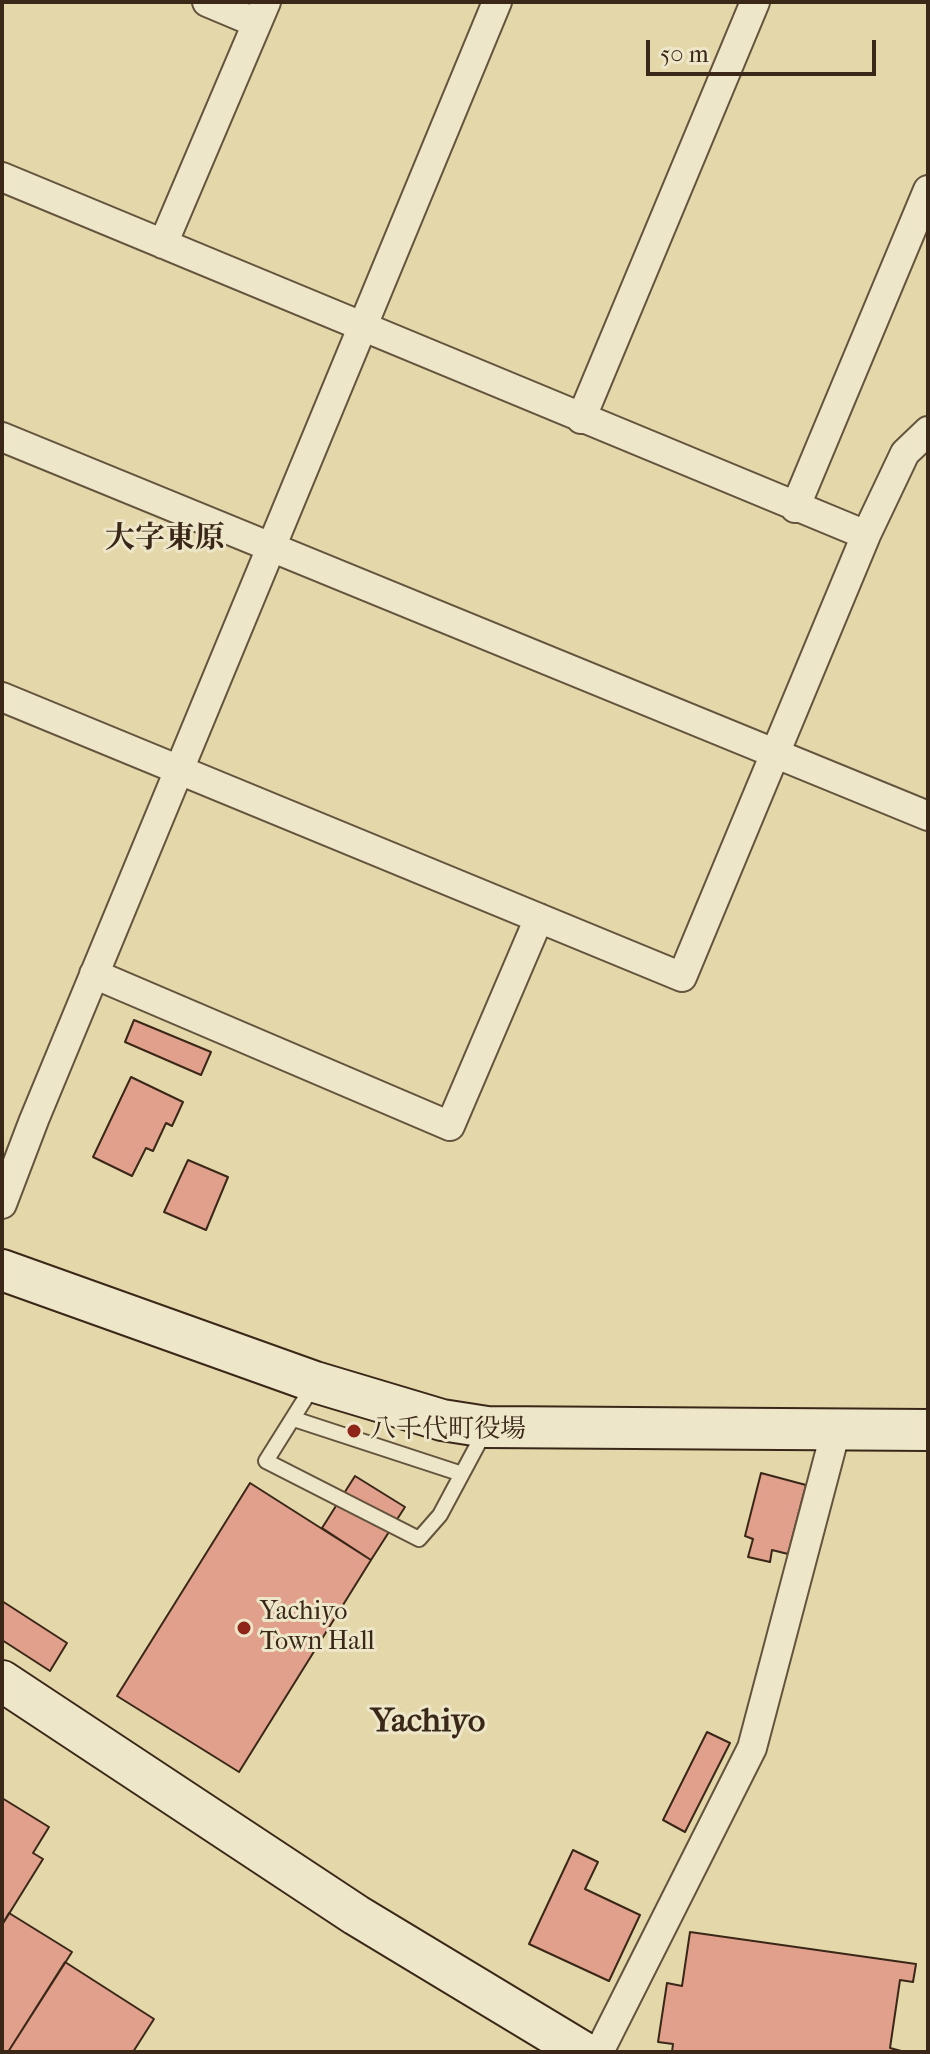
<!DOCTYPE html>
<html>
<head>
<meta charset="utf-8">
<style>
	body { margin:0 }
	#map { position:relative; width:930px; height:2054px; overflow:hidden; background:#e4d8ab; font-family:"IM FELL French Canon",serif }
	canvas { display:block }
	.frame { position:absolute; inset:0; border:4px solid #3a2718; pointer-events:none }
	.scale { position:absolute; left:646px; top:40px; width:230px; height:36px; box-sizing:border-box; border:4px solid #3a2718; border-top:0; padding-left:10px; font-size:24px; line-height:28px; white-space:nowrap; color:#3a2718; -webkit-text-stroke:6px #ede6c8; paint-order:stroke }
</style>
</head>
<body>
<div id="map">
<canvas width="930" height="2054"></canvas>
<div class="frame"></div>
<div class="scale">50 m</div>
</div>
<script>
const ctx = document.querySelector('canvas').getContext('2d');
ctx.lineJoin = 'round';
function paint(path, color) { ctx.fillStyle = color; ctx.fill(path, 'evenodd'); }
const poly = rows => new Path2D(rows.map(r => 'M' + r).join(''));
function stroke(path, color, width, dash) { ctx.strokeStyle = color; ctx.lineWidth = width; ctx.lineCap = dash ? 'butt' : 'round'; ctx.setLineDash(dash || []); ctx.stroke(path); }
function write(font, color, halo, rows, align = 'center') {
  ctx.font = font + ' "IM FELL French Canon","Noto Serif JP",serif'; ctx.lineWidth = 6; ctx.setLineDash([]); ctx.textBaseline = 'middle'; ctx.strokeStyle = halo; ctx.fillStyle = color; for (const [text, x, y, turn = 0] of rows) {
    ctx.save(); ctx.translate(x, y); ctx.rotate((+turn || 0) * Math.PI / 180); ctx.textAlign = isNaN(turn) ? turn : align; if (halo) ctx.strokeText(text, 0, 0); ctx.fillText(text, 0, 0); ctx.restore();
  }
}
const building = poly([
	[134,1020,211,1052,201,1075,125,1042,134,1020],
	[131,1077,183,1102,172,1126,166,1123,153,1151,146,1148,132,1176,93,1157,131,1077],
	[188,1160,228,1177,206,1230,164,1212,188,1160],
	[761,1473,806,1485,788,1554,772,1550,770,1562,748,1557,753,1539,745,1536,761,1473],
	[355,1476,405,1507,371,1560,322,1528,355,1476],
	[250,1483,371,1560,239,1772,117,1696,250,1483],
	[2,1601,67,1643,50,1671,2,1640,2,1601],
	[707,1732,730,1743,685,1832,663,1820,707,1732],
	[2,1798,49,1827,33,1853,43,1859,2,1925,2,1798],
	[573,1850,598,1862,585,1889,640,1915,609,1981,529,1944,573,1850],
	[9,1913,72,1952,8,2052,2,2052,2,1925,9,1913],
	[690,1932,916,1964,913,1982,900,1980,890,2048,905,2052,672,2052,673,2044,658,2042,667,1983,682,1986,690,1932],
	[65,1962,154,2019,133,2052,8,2052,65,1962]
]);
paint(building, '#e0a08b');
stroke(building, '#3a2718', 2);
const lane = poly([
	[313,1386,266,1461,419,1539,440,1515,485,1431],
	[294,1419,462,1474]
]);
const street = poly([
	[207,2,257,23],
	[2,177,866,535],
	[163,244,266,2],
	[581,419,755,2],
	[2,437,928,816],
	[795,508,928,190],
	[2,697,682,977,866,535,905,453,928,431],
	[94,974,450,1126,539,918],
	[2,1204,34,1120,497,2],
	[599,2052,752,1748,836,1430]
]);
const secondary = poly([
	[2,1270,315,1382,442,1420,487,1427,928,1430],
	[2,1681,356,1915,583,2052]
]);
stroke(lane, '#64533d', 18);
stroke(street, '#64533d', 32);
stroke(secondary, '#3a2718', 44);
stroke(lane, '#ede6c8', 14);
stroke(street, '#ede6c8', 28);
stroke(secondary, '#ede6c8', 40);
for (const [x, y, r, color] of [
	[354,1431,8,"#8f2418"],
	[244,1628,8,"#8f2418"]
]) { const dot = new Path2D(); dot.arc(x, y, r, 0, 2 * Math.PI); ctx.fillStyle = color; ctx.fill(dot); stroke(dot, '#ede6c8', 3); }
write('26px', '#3a2718', '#ede6c8', [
	["八千代町役場",370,1431],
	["Yachiyo",260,1613],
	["Town Hall",260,1643]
], 'left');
write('bold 30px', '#3a2718', '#ede6c8', [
	["大字東原",165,540]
]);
write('bold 34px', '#3a2718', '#ede6c8', [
	["Yachiyo",428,1723]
]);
</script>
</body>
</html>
